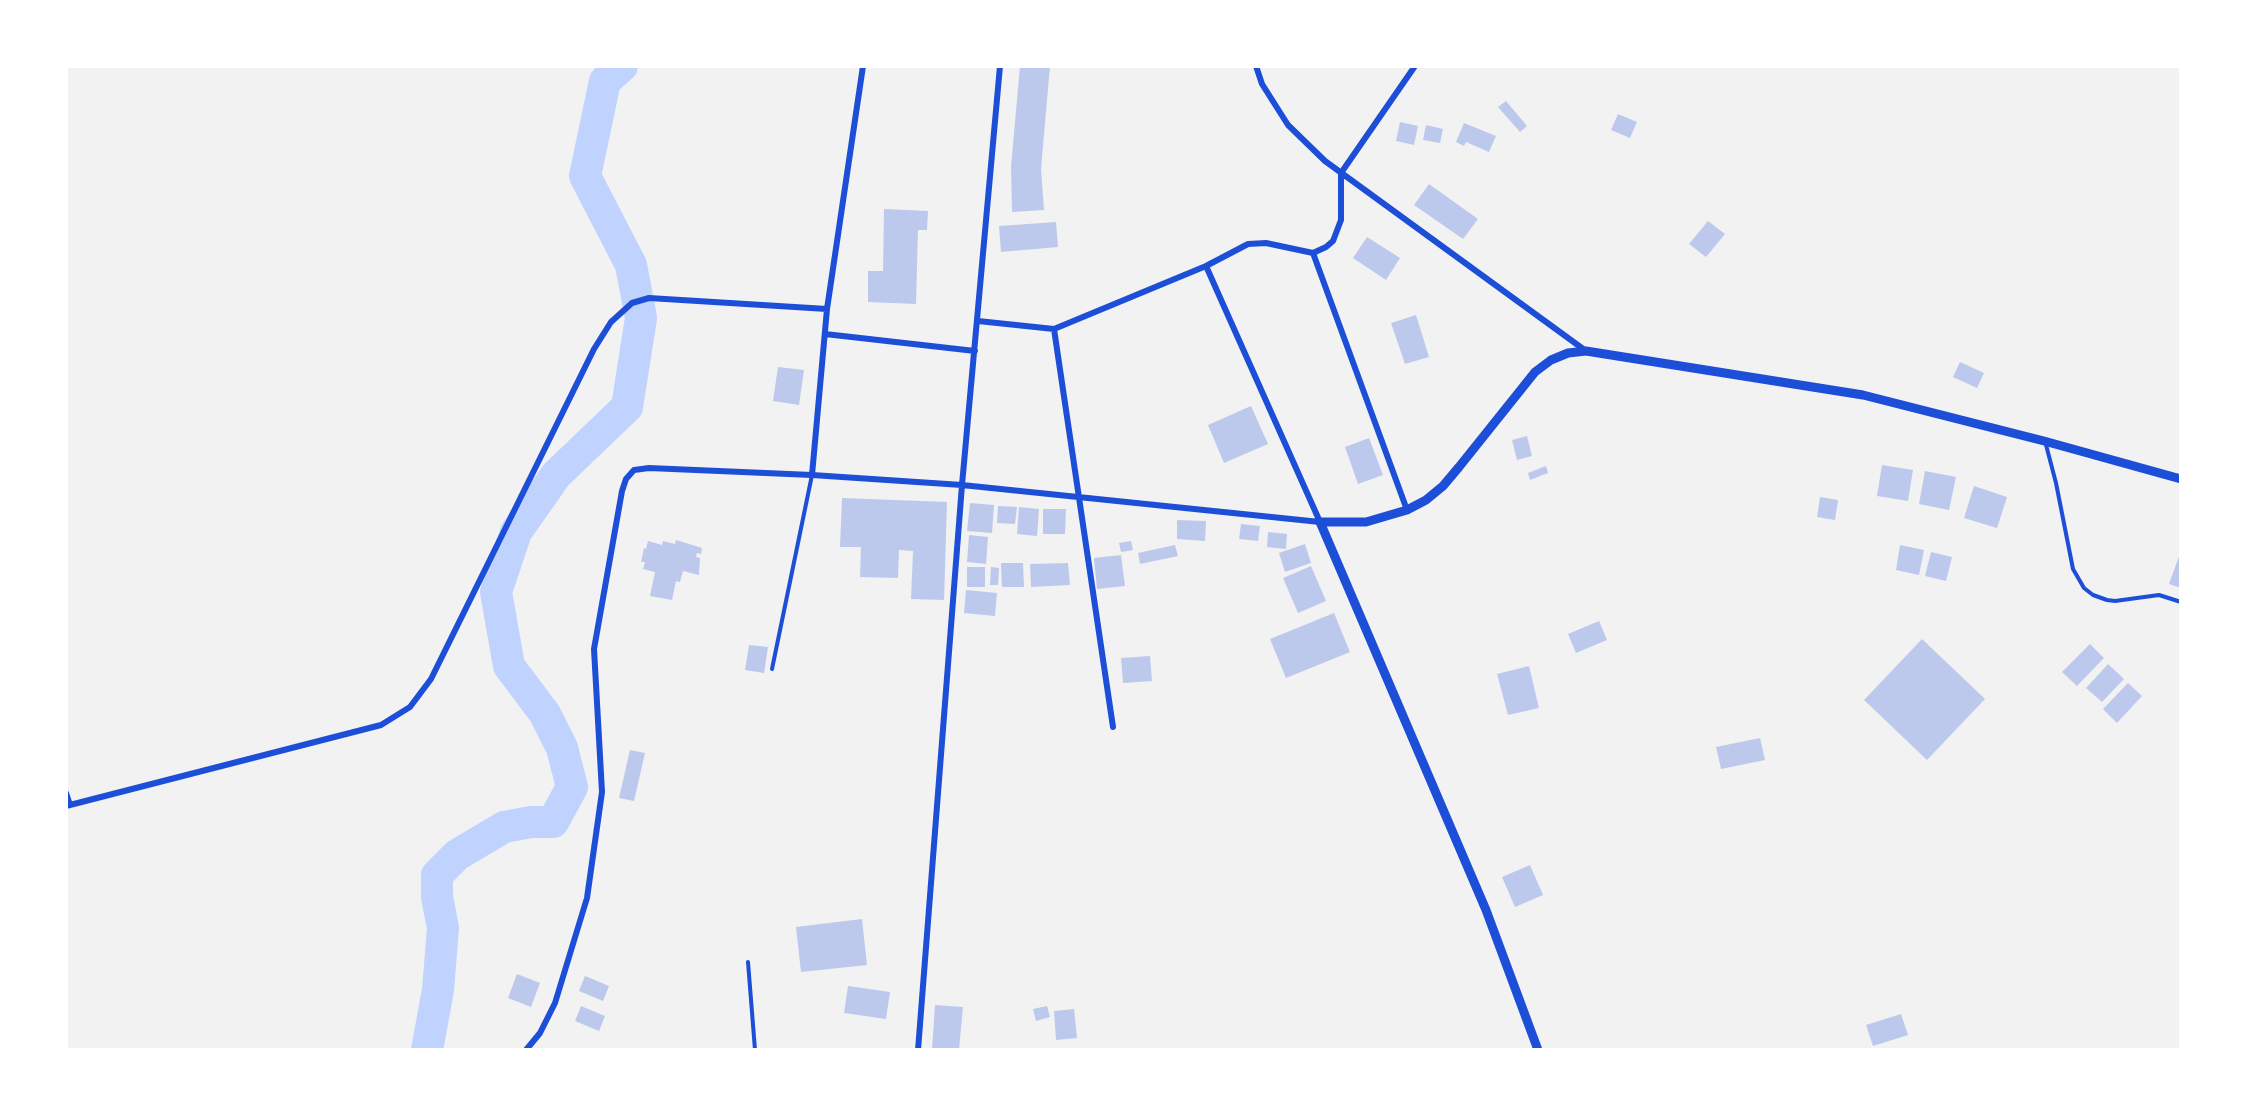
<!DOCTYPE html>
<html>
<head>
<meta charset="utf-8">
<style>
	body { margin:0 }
	#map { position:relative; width:2247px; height:1116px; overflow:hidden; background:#f2f2f2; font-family:"Open Sans",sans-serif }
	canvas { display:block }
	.frame { position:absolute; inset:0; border:68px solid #fff; pointer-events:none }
</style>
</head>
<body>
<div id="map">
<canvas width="2247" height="1116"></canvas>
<div class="frame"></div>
</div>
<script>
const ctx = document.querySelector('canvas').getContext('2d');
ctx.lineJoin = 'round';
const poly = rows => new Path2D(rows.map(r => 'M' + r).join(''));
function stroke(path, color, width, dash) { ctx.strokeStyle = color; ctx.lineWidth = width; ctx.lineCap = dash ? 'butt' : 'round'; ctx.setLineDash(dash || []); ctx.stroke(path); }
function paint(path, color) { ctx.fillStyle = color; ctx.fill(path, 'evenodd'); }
stroke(poly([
	[427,1050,438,990,443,928,437,897,437,875,457,855,504,827,531,822,553,822,572,787,562,748,545,714,509,666,496,592,516,532,556,475,627,407,641,318,631,265,585,176,605,81,622,66]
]), '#bfd3fe', 32);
paint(poly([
	[1020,66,1050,66,1041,169,1044,210,1012,212,1011,167],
	[1506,101,1527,126,1520,132,1498,107],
	[1618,114,1637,122,1630,138,1611,130],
	[1400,122,1418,126,1414,145,1396,141],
	[1464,123,1496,136,1489,152,1466,142,1464,146,1456,142],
	[1426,125,1443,129,1440,143,1423,140],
	[1429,184,1478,219,1463,239,1414,205],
	[884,209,928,211,927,230,918,230,916,304,868,302,868,271,883,271],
	[1708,221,1725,234,1706,257,1689,244],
	[1056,222,1058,247,1001,252,999,226],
	[1367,237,1400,258,1386,280,1353,258],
	[1416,315,1429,357,1405,364,1391,323],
	[1960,362,1984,373,1977,388,1953,377],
	[778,367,804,370,799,405,773,401],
	[1251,406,1268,444,1224,463,1208,425],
	[1527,436,1532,456,1517,460,1512,440],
	[1369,438,1383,475,1358,484,1345,447],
	[1882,465,1913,470,1908,501,1877,496],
	[1546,466,1548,473,1530,480,1528,473],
	[1925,471,1956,477,1949,510,1919,504],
	[1974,486,2007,497,1997,528,1964,518],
	[1820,497,1838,500,1835,520,1817,517],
	[842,498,947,502,944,600,911,599,913,551,899,550,898,578,860,577,861,547,840,547],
	[970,503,994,505,992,533,967,531],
	[998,506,1017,507,1015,524,997,523],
	[1019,507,1039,509,1037,536,1017,534],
	[1043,509,1066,509,1065,534,1043,534],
	[1177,520,1206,521,1205,541,1177,539],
	[1241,524,1260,526,1258,541,1239,539],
	[1268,532,1287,534,1286,549,1267,547],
	[969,535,988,537,986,564,967,562],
	[676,540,702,548,701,554,697,553,696,557,700,558,699,575,683,571,680,582,676,581,672,600,650,596,655,572,643,569,645,562,641,562,644,548,646,549,648,541,662,545,663,541,675,544],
	[1131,541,1133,550,1121,552,1119,543],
	[1305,544,1311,563,1285,572,1279,553],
	[1175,545,1178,556,1140,564,1138,553],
	[1900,545,1924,550,1919,575,1896,570],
	[2181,551,2181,588,2169,584],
	[1931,552,1952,557,1946,581,1925,576],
	[1121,555,1125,586,1097,589,1094,558],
	[1001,563,1023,563,1024,587,1002,587],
	[1068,563,1070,585,1031,587,1030,564],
	[1311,566,1326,601,1298,613,1283,578],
	[967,567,985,567,985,587,967,587],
	[991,567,999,568,998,585,990,585],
	[966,590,997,593,995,616,964,613],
	[1334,613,1350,652,1286,678,1270,639],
	[1599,621,1607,640,1576,653,1568,634],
	[1922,639,1985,699,1927,760,1864,700],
	[2090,644,2104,658,2077,686,2062,672],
	[749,645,768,647,764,673,745,670],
	[1150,656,1152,681,1123,683,1121,658],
	[2108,664,2124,679,2102,702,2086,688],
	[1529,666,1539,708,1508,715,1497,674],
	[2128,683,2142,696,2117,723,2103,709],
	[1760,738,1765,760,1721,769,1716,747],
	[630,750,645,753,634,801,619,798],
	[1530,865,1543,895,1515,907,1502,877],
	[862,919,867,965,801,972,796,927],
	[517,974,540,983,531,1007,508,998],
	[585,976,609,986,603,1001,579,991],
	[848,986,890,992,886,1019,844,1013],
	[935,1005,963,1007,959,1050,932,1050],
	[581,1006,605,1016,599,1031,575,1021],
	[1047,1006,1050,1017,1036,1021,1033,1009],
	[1074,1009,1077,1038,1056,1040,1054,1011],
	[1901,1014,1908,1035,1873,1046,1866,1025]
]), '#bdc9ec');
stroke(poly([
	[2045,441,2056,483,2073,569,2084,588,2093,595,2107,600,2115,601,2159,595,2181,602],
	[772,669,812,475],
	[748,962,755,1050]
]), '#1d4ed8', 4);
stroke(poly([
	[1256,66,1262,84,1288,125,1325,161,1586,351],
	[1313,253,1407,510],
	[978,321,1054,329,1206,266,1248,244,1266,243,1313,253,1326,247,1333,241,1341,220,1341,173,1415,66],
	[1054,329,1113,727],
	[825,334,975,351],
	[812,475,827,309,863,66],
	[66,793,70,805],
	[66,806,381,725,410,707,431,679,594,349,611,322,632,303,649,298,827,309],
	[526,1050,540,1033,555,1003,587,898,602,792,594,649,622,491,626,479,634,470,649,468,812,475,962,485,1320,522,1206,266],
	[918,1050,962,485,1000,66]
]), '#1d4ed8', 6);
stroke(poly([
	[1538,1050,1486,910,1320,522,1366,522,1407,510,1426,500,1443,486,1459,467,1535,372,1551,360,1568,353,1586,351,1863,395,2044,441,2181,479]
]), '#1d4ed8', 9);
</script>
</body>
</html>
